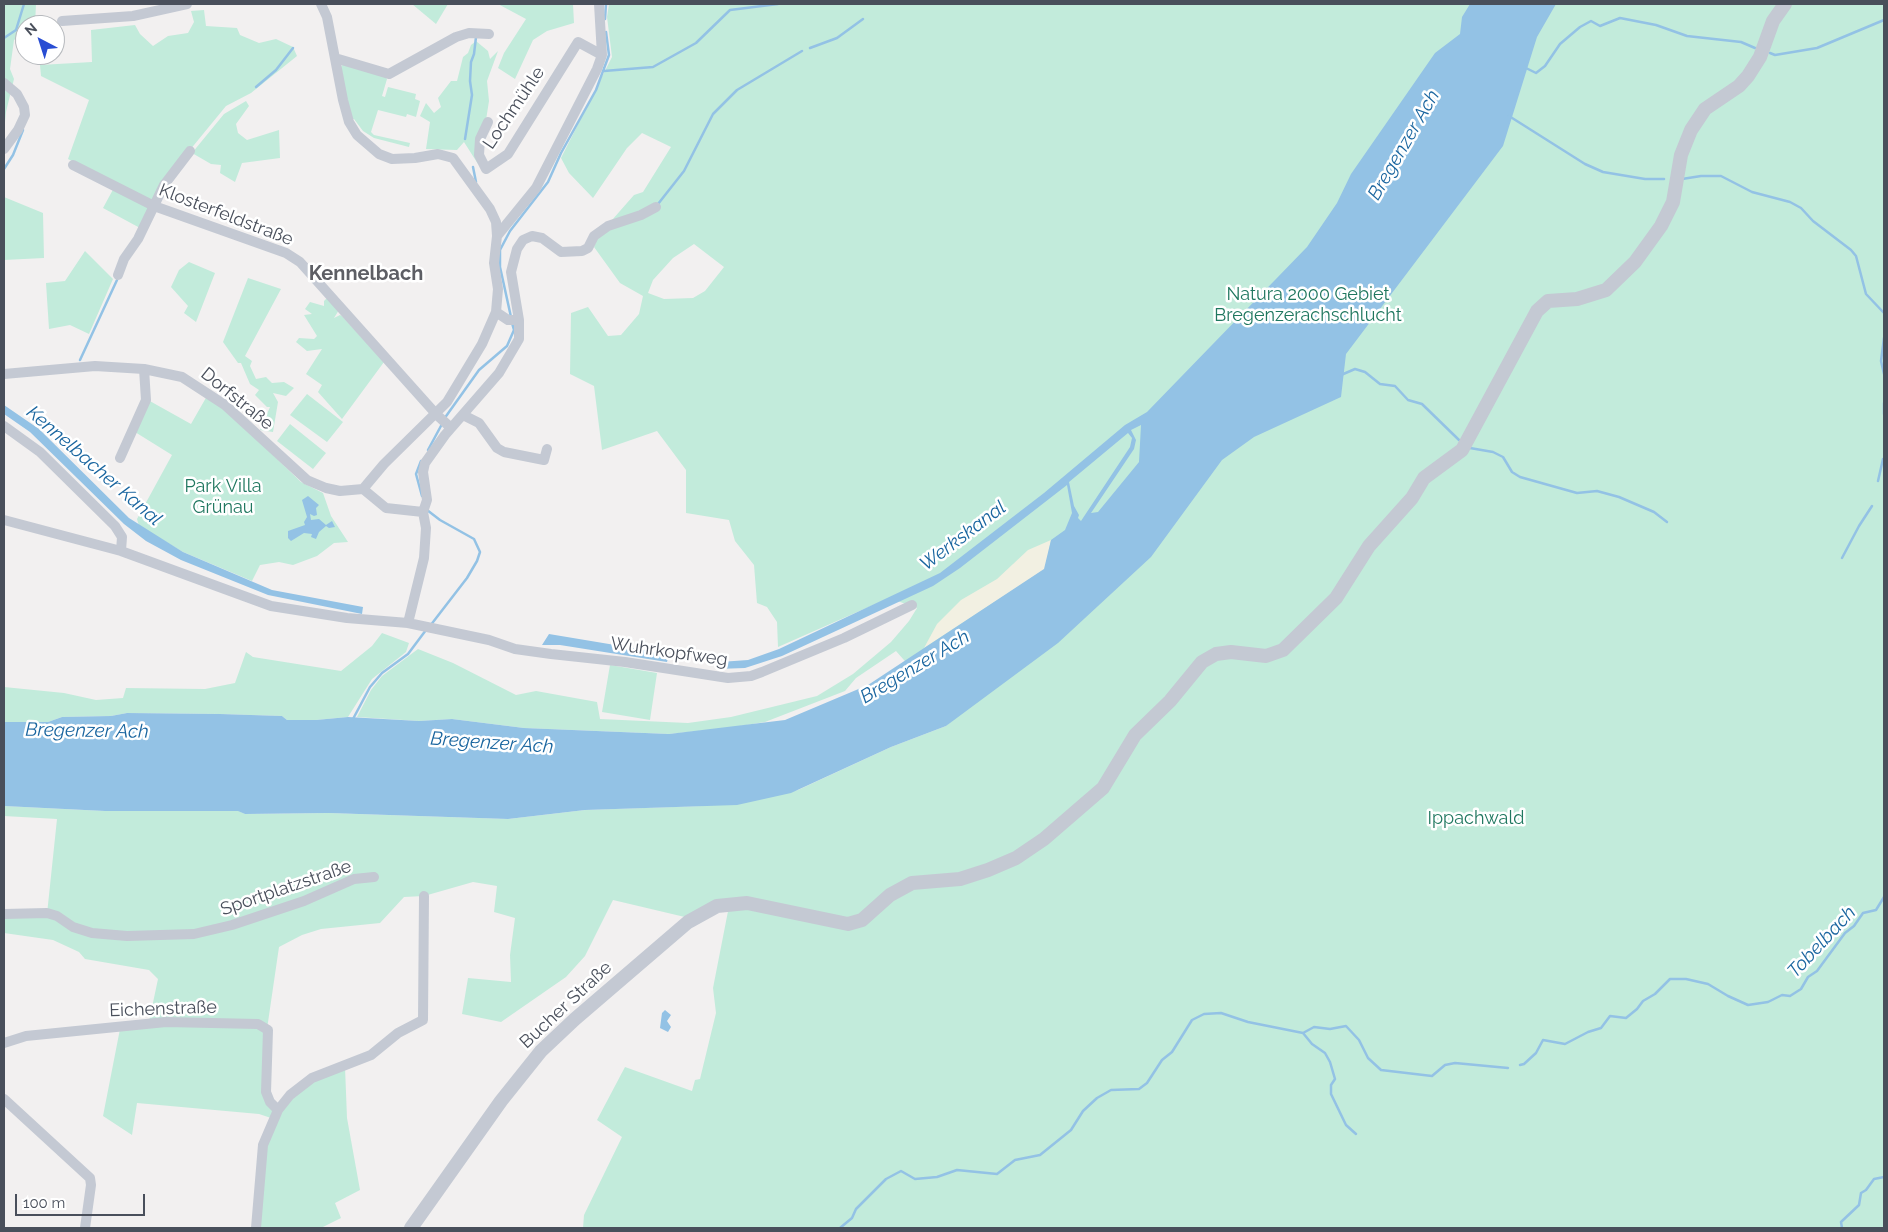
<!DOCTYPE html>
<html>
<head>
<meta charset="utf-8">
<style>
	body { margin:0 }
	#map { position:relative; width:1888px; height:1232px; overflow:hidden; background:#f2f0f0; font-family:Raleway,sans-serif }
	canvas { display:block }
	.frame { position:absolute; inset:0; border:5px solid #494f5b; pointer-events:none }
	.north { position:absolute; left:15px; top:15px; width:50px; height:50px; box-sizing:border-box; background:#fff; border:1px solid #b6b9bd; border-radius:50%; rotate:320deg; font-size:14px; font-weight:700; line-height:20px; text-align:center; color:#494f5b }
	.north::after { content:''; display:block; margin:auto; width:18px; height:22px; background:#294dd3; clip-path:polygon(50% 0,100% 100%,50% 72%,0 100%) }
	.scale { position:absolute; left:15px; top:1194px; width:130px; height:22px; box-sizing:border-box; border:2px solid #494f5b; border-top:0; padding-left:6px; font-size:15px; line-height:18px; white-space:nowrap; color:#494f5b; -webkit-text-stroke:4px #fff; paint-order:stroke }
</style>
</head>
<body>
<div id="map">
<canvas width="1888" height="1232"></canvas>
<div class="frame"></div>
<div class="north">N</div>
<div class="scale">100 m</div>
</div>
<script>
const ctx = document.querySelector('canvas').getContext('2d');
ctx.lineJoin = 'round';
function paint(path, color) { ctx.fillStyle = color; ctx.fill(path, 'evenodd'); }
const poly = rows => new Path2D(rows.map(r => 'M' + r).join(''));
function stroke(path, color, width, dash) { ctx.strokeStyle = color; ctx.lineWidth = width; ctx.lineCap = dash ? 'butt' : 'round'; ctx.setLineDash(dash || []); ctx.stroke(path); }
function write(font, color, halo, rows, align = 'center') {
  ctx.font = font + ' Raleway,sans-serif'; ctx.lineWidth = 5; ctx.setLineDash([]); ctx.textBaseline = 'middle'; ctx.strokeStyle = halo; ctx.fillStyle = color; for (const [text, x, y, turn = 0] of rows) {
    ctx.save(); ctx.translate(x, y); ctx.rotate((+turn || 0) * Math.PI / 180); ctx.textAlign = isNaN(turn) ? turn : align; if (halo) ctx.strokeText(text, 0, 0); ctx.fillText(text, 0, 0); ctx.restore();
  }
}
paint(poly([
	[4,4,36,4,35,25,25,25,25,33,14,40,10,69,14,79,6,112,4,132],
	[412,4,448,4,436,24],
	[498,4,573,4,574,23,547,31,533,40,515,79,498,68,504,53,526,19],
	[609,4,1884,4,1884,1228,583,1228,584,1215,622,1137,597,1120,625,1067,692,1091,695,1080,700,1079,716,1013,713,988,730,901,689,918,613,900,585,956,566,977,501,1022,462,1014,468,978,511,982,510,955,515,918,494,912,497,886,473,882,424,896,404,897,380,923,321,929,302,935,279,947,267,1029,265,1093,278,1111,313,1080,345,1067,347,1118,360,1190,335,1203,341,1218,321,1228,258,1228,264,1145,274,1119,259,1114,137,1103,132,1135,103,1116,120,1029,148,1026,158,979,149,970,85,959,79,952,53,940,4,933,4,914,47,914,57,819,4,816,4,806,105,811,239,811,245,814,329,813,508,819,585,810,703,806,798,790,891,747,946,726,955,718,896,651,856,678,845,691,765,722,728,728,669,734,524,728,452,719,419,721,357,717,371,690,382,676,418,649,453,663,516,695,536,691,597,702,600,719,688,723,731,717,817,696,853,674,891,642,909,621,917,608,889,598,778,647,777,622,767,607,757,603,754,565,735,541,729,520,686,513,686,470,657,431,602,450,594,386,570,374,571,313,588,307,608,336,621,335,639,314,643,296,620,283,594,247,598,236,634,195,643,192,671,147,642,133,627,148,593,198,569,173,561,158,612,57,607,17],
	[694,244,724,267,705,291,693,298,664,299,648,293,653,280,673,258],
	[204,10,206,26,237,28,240,35,259,43,276,39,293,47,297,56,251,93,226,106,162,184,140,228,103,208,116,184,68,159,89,100,41,76,40,65,92,62,91,30,135,25,140,34,153,46,168,36,188,33,194,22,191,11],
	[476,41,488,51,490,59,498,51,487,81,489,101,486,120,476,148,478,164,464,142,457,150,426,149,430,122,420,116,426,103,434,113,441,107,438,98,451,81,457,81,463,57,468,53,471,45],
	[343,64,384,75,387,79,382,96,385,97,388,87,416,94,415,99,420,101,416,117,407,114,406,117,378,110,371,132,374,135,410,143,409,147,374,138,363,131,354,119,352,119,339,70],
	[246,101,249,106,236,124,238,133,247,140,279,130,280,158,242,163,235,182,220,173,221,165,211,164,192,153,224,114],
	[4,197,43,213,44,258,4,260],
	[85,251,113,279,89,334,70,325,49,329,46,283,65,281],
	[189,262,215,273,196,322,184,313,188,306,171,287,179,270],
	[248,278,281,289,245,356,252,361,250,366,256,379,266,377,272,383,284,382,294,388,286,396,273,393,278,402,273,432,260,430,270,407,267,407,255,395,259,390,250,384,241,363,238,363,223,342],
	[328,297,339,310,334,318,340,315,342,316,384,362,342,419,318,392,322,385,306,374,322,349,307,351,296,342,299,338,314,339,317,336,304,315,312,314,305,309,310,302,324,306,324,301],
	[307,394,343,422,327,442,290,415],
	[207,396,222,406,301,482,323,493,331,516,348,542,334,543,317,556,293,565,279,562,260,565,252,581,183,552,139,526,137,519,172,455,135,432,148,400,191,424],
	[290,424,326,453,313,469,277,441],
	[382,633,409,643,406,652,372,679,348,717,316,720,287,720,282,716,220,714,127,713,111,716,62,717,48,722,4,722,4,687,64,693,96,700,123,698,126,688,205,689,235,683,246,652,253,657,341,671,372,646],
	[610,665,657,673,650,720,602,712]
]), '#c2ebdb');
paint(poly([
	[1051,540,1045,569,924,648,937,624,961,600,997,579,1028,550]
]), '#f2f0e2');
paint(poly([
	[1470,4,1556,4,1537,37,1503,146,1346,354,1341,397,1254,437,1222,460,1151,557,1058,643,946,726,891,747,791,793,737,805,585,810,508,819,329,813,245,814,238,811,105,811,4,806,4,722,48,722,62,717,111,716,127,713,220,714,282,716,287,720,316,720,348,717,419,721,452,719,524,728,669,734,785,720,868,685,1044,569,1051,540,1065,530,1072,513,1067,485,960,568,933,586,782,656,745,668,717,669,720,662,748,660,779,649,940,573,1044,493,1125,425,1147,412,1307,247,1337,203,1351,174,1435,53,1460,34,1462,17],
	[1141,425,1139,462,1098,512,1091,513,1134,449,1136,440,1131,430],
	[1128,433,1132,438,1130,447,1081,521,1078,518,1079,515,1074,506,1069,482],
	[4,405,39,429,129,518,183,552,272,590,363,607,362,614,268,595,181,560,146,541,124,524,30,432,4,414],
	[308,496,319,505,316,508,317,515,314,516,310,514,311,520,319,519,326,525,332,521,335,527,329,528,326,526,319,532,316,539,311,537,312,534,304,533,291,541,288,538,288,531,305,525,304,522,307,517,302,500],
	[549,634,669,654,667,662,560,645,542,645],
	[665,1010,671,1015,667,1021,671,1027,668,1032,660,1028,662,1013]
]), '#93c2e5');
stroke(poly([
	[605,19,606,4],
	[4,38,16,30,24,4],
	[810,48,837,38,863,19],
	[1770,53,1775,55,1817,48,1884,20],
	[1524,67,1536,73,1545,66,1560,44,1580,27,1591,21,1600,26,1620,18,1656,25,1687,36,1741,42,1755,48],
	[604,71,653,67,696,43,730,10,778,4],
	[256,87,276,70,293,48],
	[1509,116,1585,164,1603,172,1645,179,1664,179],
	[465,139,472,95,470,81,471,62,474,54,476,37],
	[473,167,476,182],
	[4,169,13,155,23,130],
	[1682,179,1701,176,1721,176,1752,192,1790,202,1801,208,1813,221,1851,250,1856,256,1866,294,1884,313],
	[658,204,684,171,713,114,737,90,802,51],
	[511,317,500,267,500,250,510,231,548,182,561,153,596,90,609,55,606,32],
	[1884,338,1881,361,1884,374],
	[80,360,117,280],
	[1341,375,1355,369,1365,372,1380,384,1395,386,1408,400,1422,404,1459,440],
	[1884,414,1884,403],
	[444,419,479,370,507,346,514,330,512,323],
	[1470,448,1493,452,1503,457,1512,472,1520,477,1577,493,1597,491,1619,497,1654,512,1667,522],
	[428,450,442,424],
	[421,461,416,474,422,496],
	[1878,481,1883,459],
	[427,510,440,520,474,539,480,552,477,561,467,578,430,626],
	[1842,558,1859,526,1872,506],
	[353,719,370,687,382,673,408,654,426,630],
	[1303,1033,1312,1044,1325,1053,1330,1062,1335,1079,1331,1085,1331,1094,1346,1125,1356,1134],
	[1520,1065,1524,1064,1536,1053,1543,1040,1565,1044,1588,1032,1601,1028,1610,1016,1626,1018,1637,1009,1643,1001,1655,994,1670,979,1686,979,1708,984,1728,996,1748,1005,1768,1002,1782,995,1790,996,1801,989,1808,977,1817,971,1845,933,1854,926,1863,913,1876,910,1884,897],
	[840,1228,852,1218,856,1209,886,1179,901,1171,915,1179,937,1177,957,1170,997,1174,1015,1160,1040,1155,1071,1130,1083,1111,1097,1098,1111,1090,1139,1089,1147,1083,1162,1060,1172,1052,1192,1020,1204,1014,1221,1013,1248,1022,1303,1033,1314,1027,1330,1029,1346,1026,1359,1040,1368,1058,1381,1070,1432,1076,1445,1065,1455,1063,1508,1068],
	[1842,1228,1841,1222,1859,1205,1861,1193,1866,1190,1874,1179,1884,1177]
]), '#93c2e5', 2.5);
stroke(poly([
	[62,21,133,16,187,4],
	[335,58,389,74,456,37,469,33,489,34],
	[4,83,17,94,24,107,25,115,18,130,4,149],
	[488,122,480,139,479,155,486,169,508,154,578,42,602,55],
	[73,165,154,206,286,253,300,262,436,414,451,428],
	[497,236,536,188,597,69,602,55,599,4],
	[118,275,124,259,138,239,164,185,190,151],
	[519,320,511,272,517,249,523,240,532,236,542,238,561,252,582,251,588,248,594,236,608,226,641,215,656,207],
	[4,374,95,366,144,369,182,377,225,405,307,480,326,488,340,491,363,489,384,464,447,402,482,344,496,312,498,289,494,263,497,236,496,222,490,209,453,158,438,154,415,158,392,159,379,154,357,135,349,122,343,100,327,17,321,4],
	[463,415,479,423,497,448,504,452,544,460,547,449],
	[4,426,40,452,115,526,122,537,121,551],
	[120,458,146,400,144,369],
	[363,489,386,508,423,512],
	[4,520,121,551,271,606,347,618,408,623,489,640,515,649,551,654,625,662,728,678,751,676,762,672,844,638,912,605],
	[408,623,424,558,426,528,423,512,427,500,423,472,425,463,445,435,499,373,519,339,519,320,508,320,496,312],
	[4,914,47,913,57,916,73,927,92,933,127,936,194,934,232,925,304,901,354,879,374,877],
	[4,1043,26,1036,166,1022,258,1024,268,1030,266,1092,270,1102,278,1110],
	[4,1099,90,1178,91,1185,85,1228],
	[256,1228,263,1145,278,1110,290,1095,312,1078,371,1055,398,1033,423,1020,424,896]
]), '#c4c9d3', 10);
stroke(poly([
	[411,1228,501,1101,541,1051,575,1019,688,922,717,906,747,903,848,924,862,920,890,895,912,883,960,879,988,870,1016,858,1044,839,1103,788,1135,735,1170,701,1202,662,1216,654,1231,652,1266,656,1283,650,1336,598,1369,546,1412,498,1424,478,1462,450,1537,311,1548,301,1577,299,1606,290,1635,262,1661,226,1673,202,1681,155,1691,130,1705,109,1739,86,1748,76,1760,57,1773,21,1785,4]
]), '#c4c9d3', 14);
write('18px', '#494f5b', '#fff', [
	["Lochmühle",514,108,-56],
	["Klosterfeldstraße",226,215,21],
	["Dorfstraße",237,399,39],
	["Wuhrkopfweg",669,652,8],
	["Sportplatzstraße",286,888,-19],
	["Bucher Straße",566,1005,-43],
	["Eichenstraße",163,1009,-2]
]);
write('18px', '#1f775f', '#fff', [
	["Natura 2000 Gebiet",1308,295],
	["Bregenzerachschlucht",1308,316],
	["Park Villa",223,487],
	["Grünau",223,508],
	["Ippachwald",1476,819]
]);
write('italic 19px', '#19659f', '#fff', [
	["Bregenzer Ach",1404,145,-60],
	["Kennelbacher Kanal",94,466,41],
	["Werkskanal",963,536,-37],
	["Bregenzer Ach",915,667,-31],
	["Bregenzer Ach",87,731,1],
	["Bregenzer Ach",492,743,4],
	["Tobelbach",1822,942,-47]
]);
write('bold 20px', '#5d5e64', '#fff', [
	["Kennelbach",366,274]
]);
</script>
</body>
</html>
